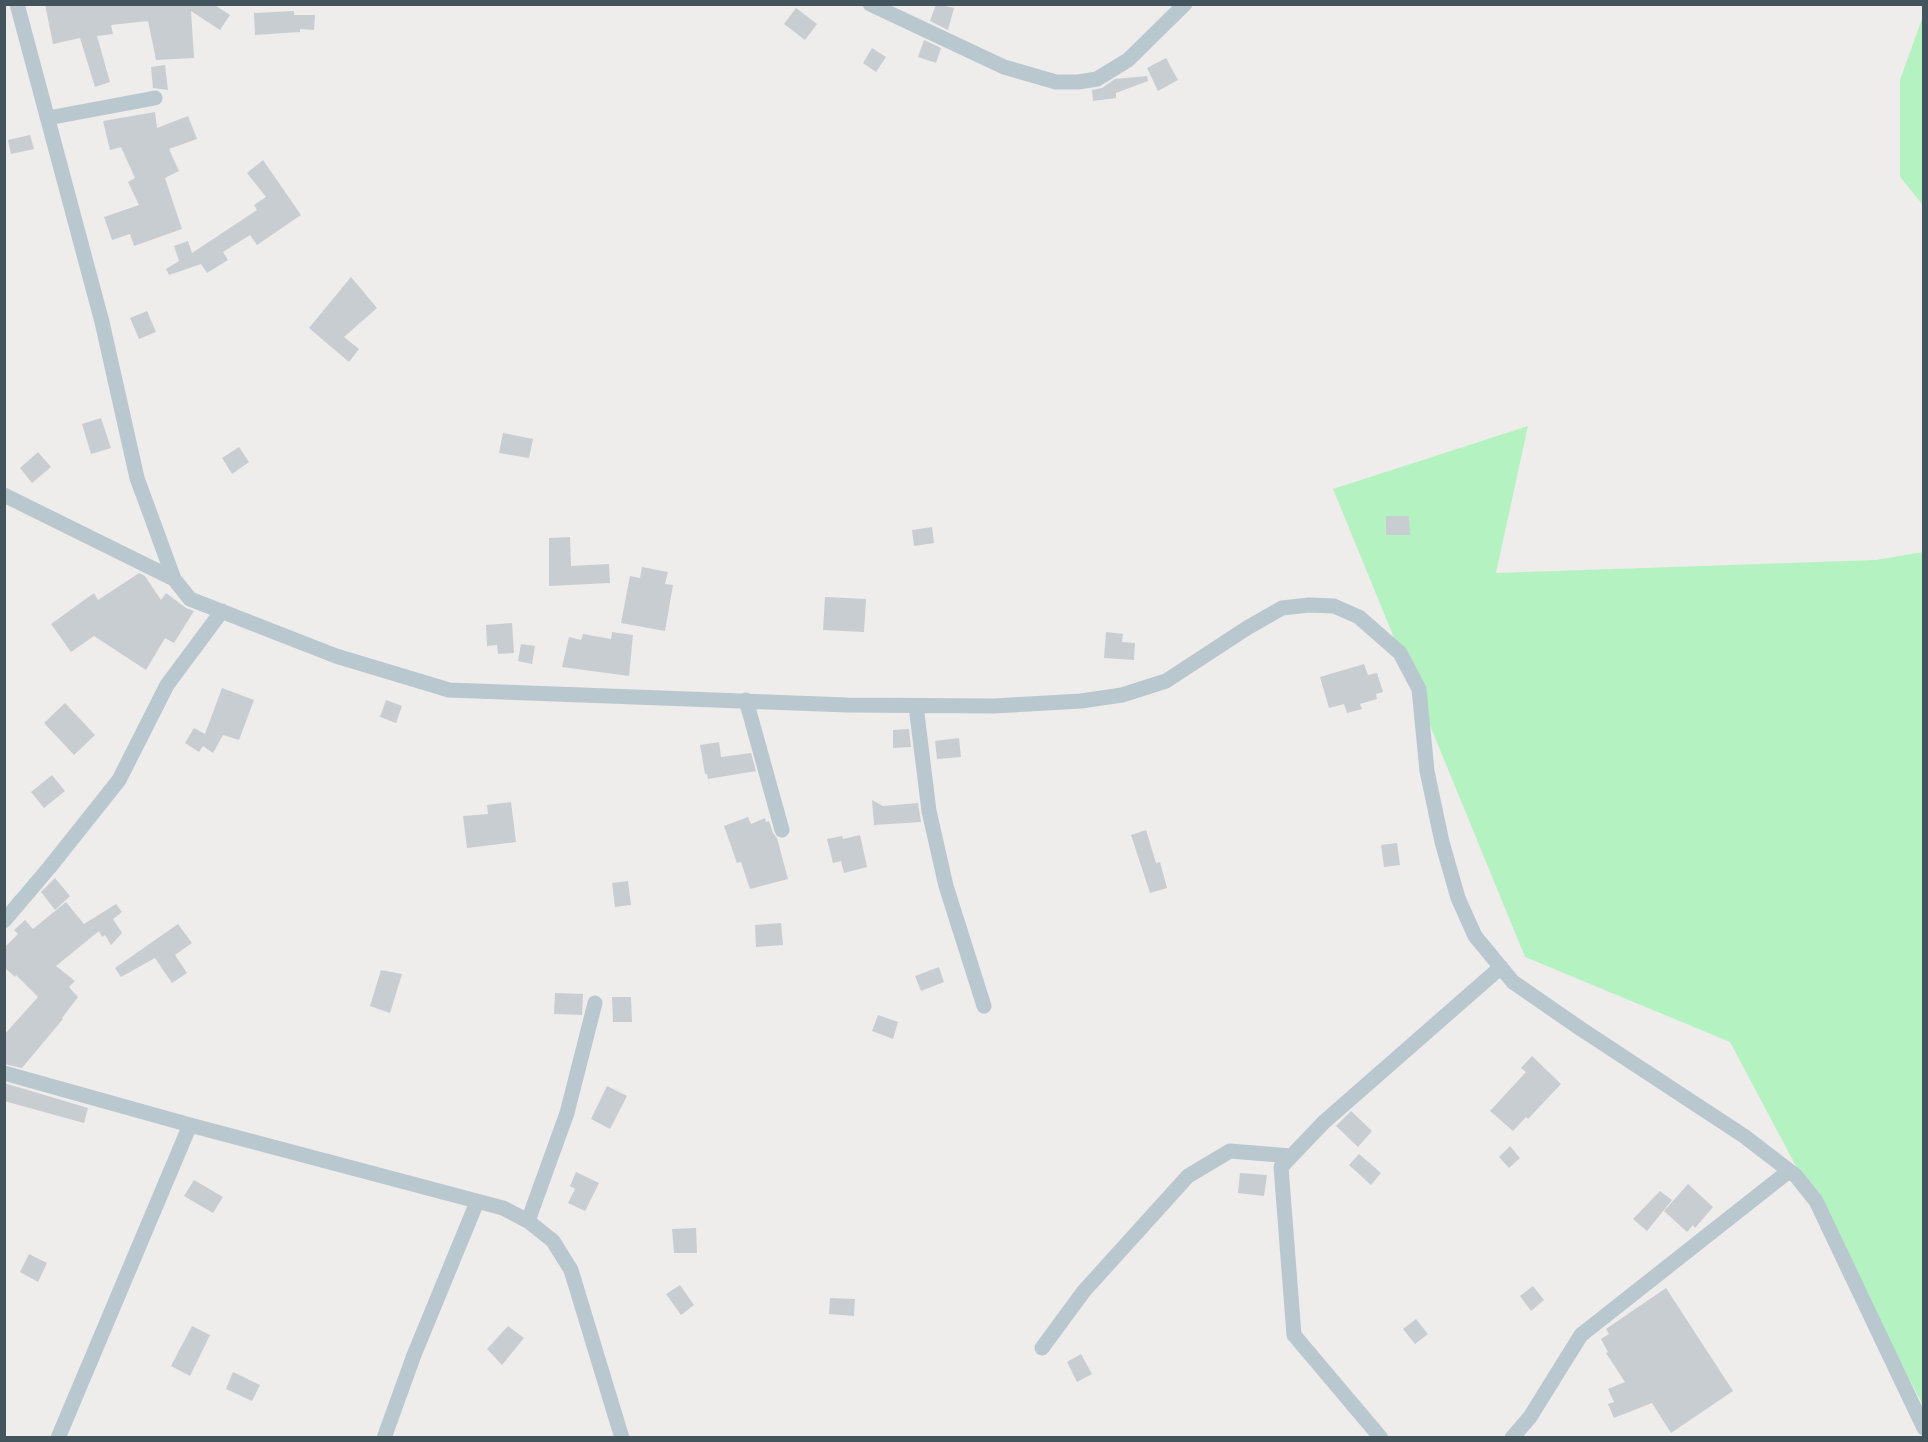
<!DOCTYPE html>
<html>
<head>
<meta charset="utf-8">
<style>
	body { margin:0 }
	#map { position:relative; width:1928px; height:1442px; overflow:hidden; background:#efecec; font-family:"DM Sans",sans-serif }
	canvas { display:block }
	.frame { position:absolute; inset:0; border:6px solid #43545c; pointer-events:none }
</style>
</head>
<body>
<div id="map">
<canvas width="1928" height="1442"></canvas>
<div class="frame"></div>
</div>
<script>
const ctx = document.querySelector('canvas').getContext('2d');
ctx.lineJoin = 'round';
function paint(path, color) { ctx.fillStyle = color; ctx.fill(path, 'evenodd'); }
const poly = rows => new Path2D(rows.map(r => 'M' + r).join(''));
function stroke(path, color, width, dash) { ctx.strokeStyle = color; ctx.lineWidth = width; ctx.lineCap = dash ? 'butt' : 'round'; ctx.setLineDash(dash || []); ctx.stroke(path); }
paint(poly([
	[1923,16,1924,205,1923,205,1900,177,1900,80],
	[1528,426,1496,573,1876,560,1923,552,1923,1405,1730,1042,1525,957,1333,489]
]), '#b4f3c1');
paint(poly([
	[45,4,213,4,230,15,220,30,191,11,194,58,156,60,148,21,111,25,113,34,97,36,110,82,95,87,80,38,53,44],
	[936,4,954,8,948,30,930,21],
	[796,8,817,24,805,40,784,24],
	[294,11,294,15,315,15,314,30,300,29,300,32,255,35,254,13],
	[924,40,941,48,936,63,918,57],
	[872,48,886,57,876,72,863,63],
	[1166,58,1178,80,1158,91,1147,68],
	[165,65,168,90,153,88,151,67],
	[1147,76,1148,81,1116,93,1116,98,1093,101,1092,90,1102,88,1115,79],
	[155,112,157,128,188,116,197,139,169,149,179,171,165,178,182,229,134,246,130,234,112,240,104,217,139,205,128,182,135,178,121,147,110,150,103,121],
	[30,135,34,149,11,154,8,140],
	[263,160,301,215,257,245,250,235,223,252,228,260,207,273,201,264,169,275,166,269,179,261,174,246,188,241,192,253,257,210,254,205,266,197,247,173],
	[351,277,377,308,344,337,359,349,349,362,309,328],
	[147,311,156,332,139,339,130,318],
	[101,418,111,448,91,454,82,424],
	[503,433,533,439,529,458,499,453],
	[239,447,249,462,232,474,222,458],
	[38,452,51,467,32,483,20,468],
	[1386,516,1409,516,1410,535,1386,535],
	[932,527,934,543,914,546,912,530],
	[570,537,571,566,609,564,610,583,549,586,549,538],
	[642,567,668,572,665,584,673,585,665,631,621,623,630,576,640,578],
	[139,573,145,576,161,600,166,593,186,608,194,611,174,643,165,638,146,670,94,636,71,652,51,624,94,593,98,600],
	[825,597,866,599,864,632,823,630],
	[512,623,514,653,498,654,497,645,487,646,486,625],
	[612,632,633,635,629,676,562,667,569,637,581,640,583,634,611,639],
	[1106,632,1123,634,1122,642,1135,643,1134,660,1104,658],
	[521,644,535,646,532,664,518,661],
	[1364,664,1368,675,1377,673,1383,692,1376,694,1377,699,1360,704,1362,709,1347,713,1344,704,1329,708,1320,677],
	[222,688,254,700,239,740,223,735,213,753,203,746,199,752,185,743,194,728,205,734],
	[386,700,402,706,396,723,380,717],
	[65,703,95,735,74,755,44,723],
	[909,729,911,747,893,748,893,730],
	[959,738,961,757,937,759,935,741],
	[719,742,721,757,751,753,756,771,708,779,707,774,705,774,700,745],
	[52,775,65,791,44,808,31,792],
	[872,800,883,806,918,803,921,822,874,825],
	[511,802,516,842,467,848,463,816,488,814,487,805],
	[748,817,751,824,765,818,766,822,769,821,773,833,777,838,788,879,750,889,741,862,737,863,724,826],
	[1146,830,1156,863,1160,862,1167,888,1150,893,1131,835],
	[860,835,867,867,844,873,841,861,833,863,827,839,842,836,843,839],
	[1397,843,1400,865,1384,867,1381,845],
	[55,878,70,896,55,910,41,892],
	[628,881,631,905,615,907,612,883],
	[66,902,84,924,116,904,122,912,113,919,122,933,111,945,105,935,102,937,99,931,56,966,75,981,69,987,78,997,62,1018,63,1019,22,1068,4,1064,4,1035,38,997,16,975,15,977,4,967,4,948,18,934,14,930,25,920,33,929],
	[781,923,783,945,756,947,755,925],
	[178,924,192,943,175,955,187,973,172,983,155,958,121,977,115,968],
	[939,967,944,982,921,991,915,976],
	[381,970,402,974,390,1013,370,1006],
	[555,993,583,994,582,1015,554,1014],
	[612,997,631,997,632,1022,613,1022],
	[878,1015,898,1022,893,1039,872,1031],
	[1532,1056,1561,1084,1528,1119,1526,1117,1513,1131,1490,1111,1526,1072,1521,1068],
	[4,1083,88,1108,84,1123,4,1101],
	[607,1086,627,1096,610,1129,591,1119],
	[1351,1111,1372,1131,1358,1147,1336,1126],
	[1510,1146,1520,1158,1509,1168,1499,1157],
	[1359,1154,1381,1173,1371,1185,1349,1165],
	[576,1172,599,1183,585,1211,568,1203,575,1189,570,1186],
	[1240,1173,1267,1175,1264,1196,1238,1193],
	[194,1180,223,1197,213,1213,184,1196],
	[1688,1184,1713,1207,1695,1228,1693,1225,1687,1232,1664,1211],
	[1660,1191,1672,1200,1647,1231,1633,1219],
	[696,1228,697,1253,674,1253,672,1229],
	[29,1254,47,1263,38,1282,20,1272],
	[680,1285,694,1305,681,1315,666,1294],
	[1533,1286,1544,1300,1531,1311,1520,1296],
	[1666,1288,1733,1391,1671,1433,1652,1403,1614,1418,1608,1404,1614,1402,1608,1389,1625,1382,1606,1353,1608,1352,1601,1339,1609,1334,1606,1329],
	[830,1298,855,1299,854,1316,829,1314],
	[1416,1319,1428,1334,1415,1344,1403,1329],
	[192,1326,210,1335,190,1376,171,1366],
	[508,1326,524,1338,502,1365,487,1349],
	[1081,1354,1092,1374,1077,1382,1067,1362],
	[233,1372,260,1385,252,1401,226,1389]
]), '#c8cdd2');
stroke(poly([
	[17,4,102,322,137,478,174,579,190,599,336,656,449,690,847,705,994,706,1081,701,1122,695,1166,681,1247,628,1282,608,1309,605,1334,606,1359,617,1400,653,1419,689,1427,771,1442,842,1458,898,1475,936,1513,982,1581,1029,1744,1136,1796,1176,1816,1201,1924,1428],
	[870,4,1004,67,1056,82,1078,82,1097,79,1128,60,1185,4],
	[48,118,155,98],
	[4,495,174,579],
	[746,700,782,830],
	[916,706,929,811,946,886,984,1006],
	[4,921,49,868,119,780,167,685,222,611],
	[4,1073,190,1125,503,1208,528,1221,553,1241,571,1270,622,1438],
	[528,1221,567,1113,595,1003],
	[1042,1348,1084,1291,1188,1176,1230,1151,1291,1156],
	[58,1438,190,1125],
	[384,1438,414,1355,477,1202],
	[1381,1438,1294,1335,1281,1167,1324,1122,1501,967],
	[1512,1438,1530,1417,1581,1335,1789,1171]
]), '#b9c8ce', 15);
</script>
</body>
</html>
